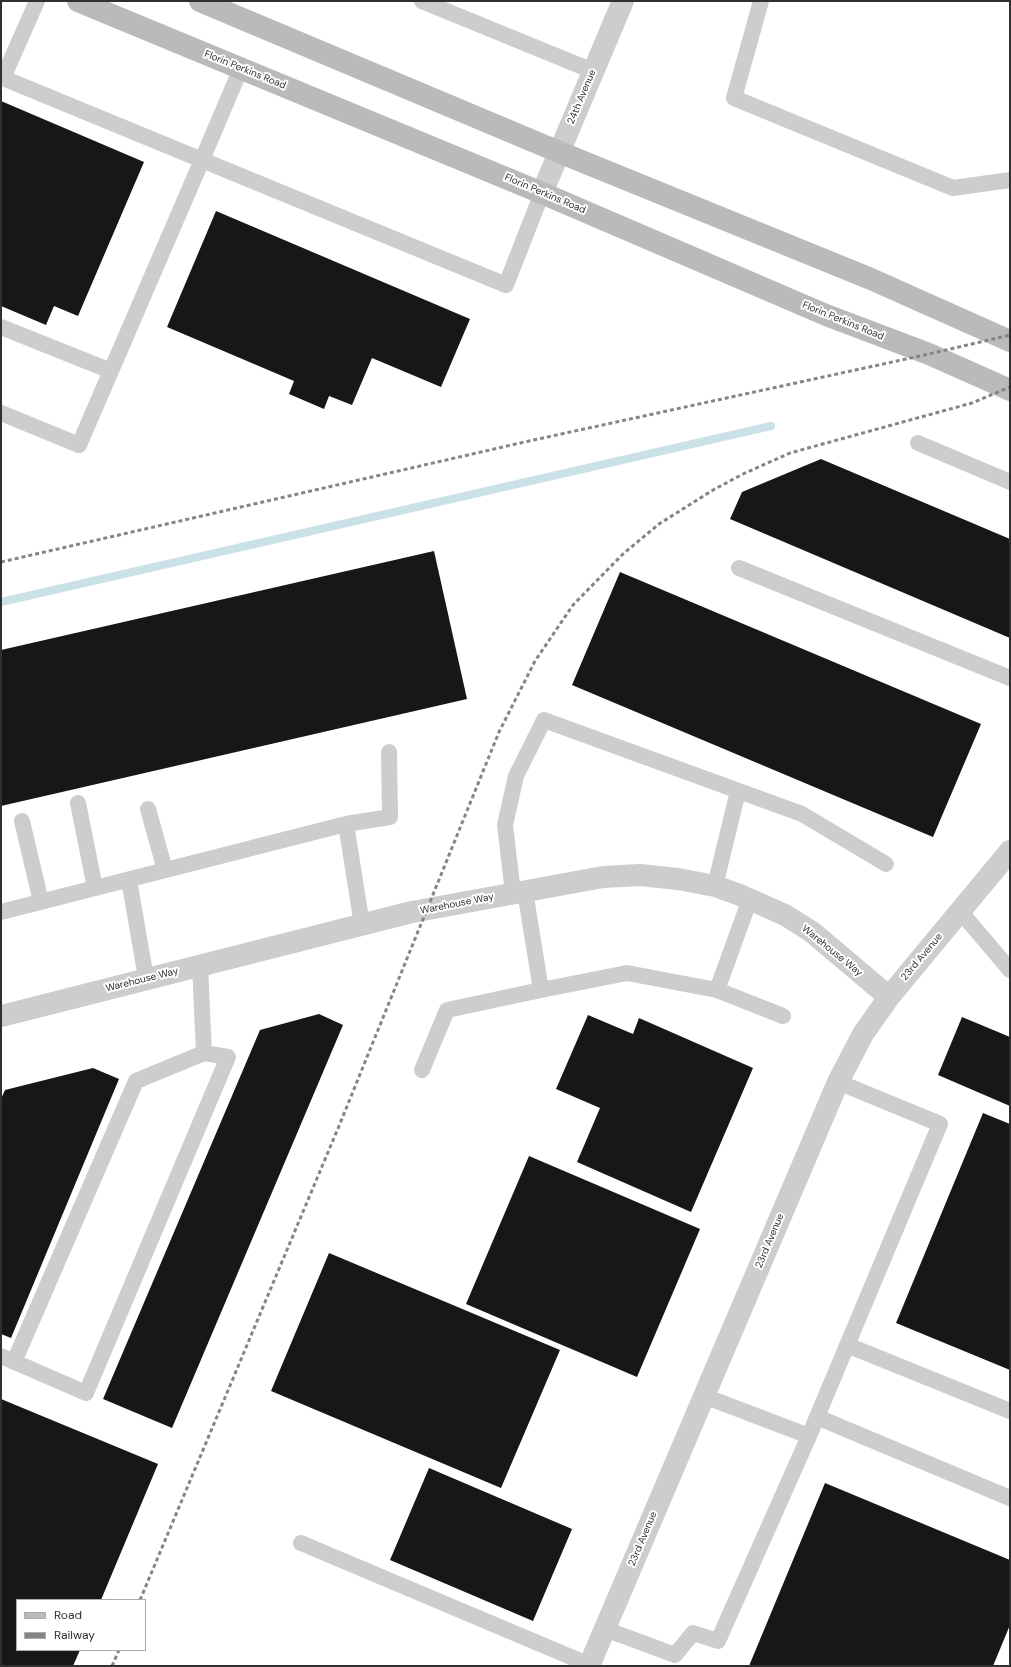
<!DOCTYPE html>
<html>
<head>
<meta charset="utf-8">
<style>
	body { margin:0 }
	#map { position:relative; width:1011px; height:1667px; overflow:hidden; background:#fff; font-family:"DM Sans",sans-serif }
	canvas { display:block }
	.frame { position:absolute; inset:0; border:2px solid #303030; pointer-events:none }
	.legend { position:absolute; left:16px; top:1599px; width:130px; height:52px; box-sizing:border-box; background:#fff; border:1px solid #acacac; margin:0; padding:5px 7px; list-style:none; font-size:12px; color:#303030 }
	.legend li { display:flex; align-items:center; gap:8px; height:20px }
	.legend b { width:20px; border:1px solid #acacac }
</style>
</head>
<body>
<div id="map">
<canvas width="1011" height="1667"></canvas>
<div class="frame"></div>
<ul class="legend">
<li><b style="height:5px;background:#bababa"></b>Road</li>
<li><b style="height:5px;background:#858585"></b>Railway</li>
</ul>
</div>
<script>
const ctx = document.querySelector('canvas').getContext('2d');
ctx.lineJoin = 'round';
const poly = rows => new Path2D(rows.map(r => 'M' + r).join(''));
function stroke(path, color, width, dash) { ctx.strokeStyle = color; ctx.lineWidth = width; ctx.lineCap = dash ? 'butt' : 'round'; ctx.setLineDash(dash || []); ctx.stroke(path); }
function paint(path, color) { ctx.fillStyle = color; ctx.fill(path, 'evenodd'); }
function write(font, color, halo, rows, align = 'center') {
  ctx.font = font + ' "DM Sans",sans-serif'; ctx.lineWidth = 4; ctx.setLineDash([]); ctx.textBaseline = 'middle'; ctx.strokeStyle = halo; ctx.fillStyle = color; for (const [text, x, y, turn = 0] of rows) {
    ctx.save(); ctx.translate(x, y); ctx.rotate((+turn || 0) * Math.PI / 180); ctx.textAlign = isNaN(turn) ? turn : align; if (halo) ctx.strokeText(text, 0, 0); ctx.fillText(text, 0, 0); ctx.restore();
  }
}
stroke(poly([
	[1,602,771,426]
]), '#cae1e7', 8);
paint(poly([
	[1,101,144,162,78,316,54,306,46,325,1,306],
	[216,211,470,319,441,387,372,358,352,405,329,396,324,409,289,394,294,381,167,327],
	[821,459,1010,539,1010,638,730,519,742,492],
	[434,551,467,699,1,806,1,650],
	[620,572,981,724,933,837,572,685],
	[319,1014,343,1025,172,1428,103,1399,260,1030],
	[588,1015,633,1034,639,1018,753,1068,691,1212,577,1162,600,1108,556,1089],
	[962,1017,1010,1037,1010,1106,938,1075],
	[93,1068,119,1079,11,1338,1,1334,1,1099,5,1090],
	[983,1113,1010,1124,1010,1370,896,1323],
	[529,1156,700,1229,637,1377,466,1304],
	[329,1253,560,1350,501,1488,271,1391],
	[1,1399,158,1464,101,1600,17,1600,17,1650,80,1650,73,1666,1,1666],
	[429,1468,572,1529,533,1621,390,1560],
	[825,1483,1010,1560,1010,1625,993,1666,749,1666]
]), '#171717');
stroke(poly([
	[422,1,593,71],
	[761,1,734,98,953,188,1010,180],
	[241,68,202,160,506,285,542,193],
	[1,327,111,371],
	[1,413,79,445,202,160,3,78,37,1],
	[918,443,1010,482],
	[739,568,1010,678],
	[78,803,95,888],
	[148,809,165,870],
	[22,821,41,902],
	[129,880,146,978],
	[715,886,738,791],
	[513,893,505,825,516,776,544,720,802,814,886,864],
	[960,911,1010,970],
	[1,912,346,824],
	[362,925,346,824,390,817,389,752],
	[541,990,627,973,717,990,783,1016],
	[717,990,750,899],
	[422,1070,447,1010,541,990,525,891],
	[847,1345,1010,1411],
	[1,1356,86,1393,228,1057,204,1053,200,965],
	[14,1362,136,1081,204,1053],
	[817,1417,1010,1498],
	[809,1436,940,1124,838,1082],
	[301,1543,590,1665],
	[605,1629,675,1655,693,1633,718,1641,809,1436,704,1396]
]), '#cdcdcd', 16);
stroke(poly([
	[542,193,623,1],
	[1,1016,412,912,603,877,640,875,678,879,715,886,740,895,785,915,812,932,889,997],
	[589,1666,838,1082,863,1034,889,997,1010,851]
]), '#cdcdcd', 22);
stroke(poly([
	[78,1,542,193,826,315,929,354,1010,390],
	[200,1,559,152,871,279,1010,341]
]), '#bababa', 22);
stroke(poly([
	[1,562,529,441,929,354,1010,335],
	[140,1600,339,1126,499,732,535,661,573,605,623,554,659,524,713,490,743,474,790,453,972,403,1010,387],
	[112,1666,119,1650]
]), '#858585', 3, [4, 3]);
write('10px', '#303030', '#fff', [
	["Florin Perkins Road",245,70,22],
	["24th Avenue",582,97,-67],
	["Florin Perkins Road",545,194,23],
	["Florin Perkins Road",843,321,22],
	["Warehouse Way",457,904,-11],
	["Warehouse Way",832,951,39],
	["23rd Avenue",922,957,-50],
	["Warehouse Way",142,980,-14],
	["23rd Avenue",770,1241,-67],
	["23rd Avenue",643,1539,-67]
]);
</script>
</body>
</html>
